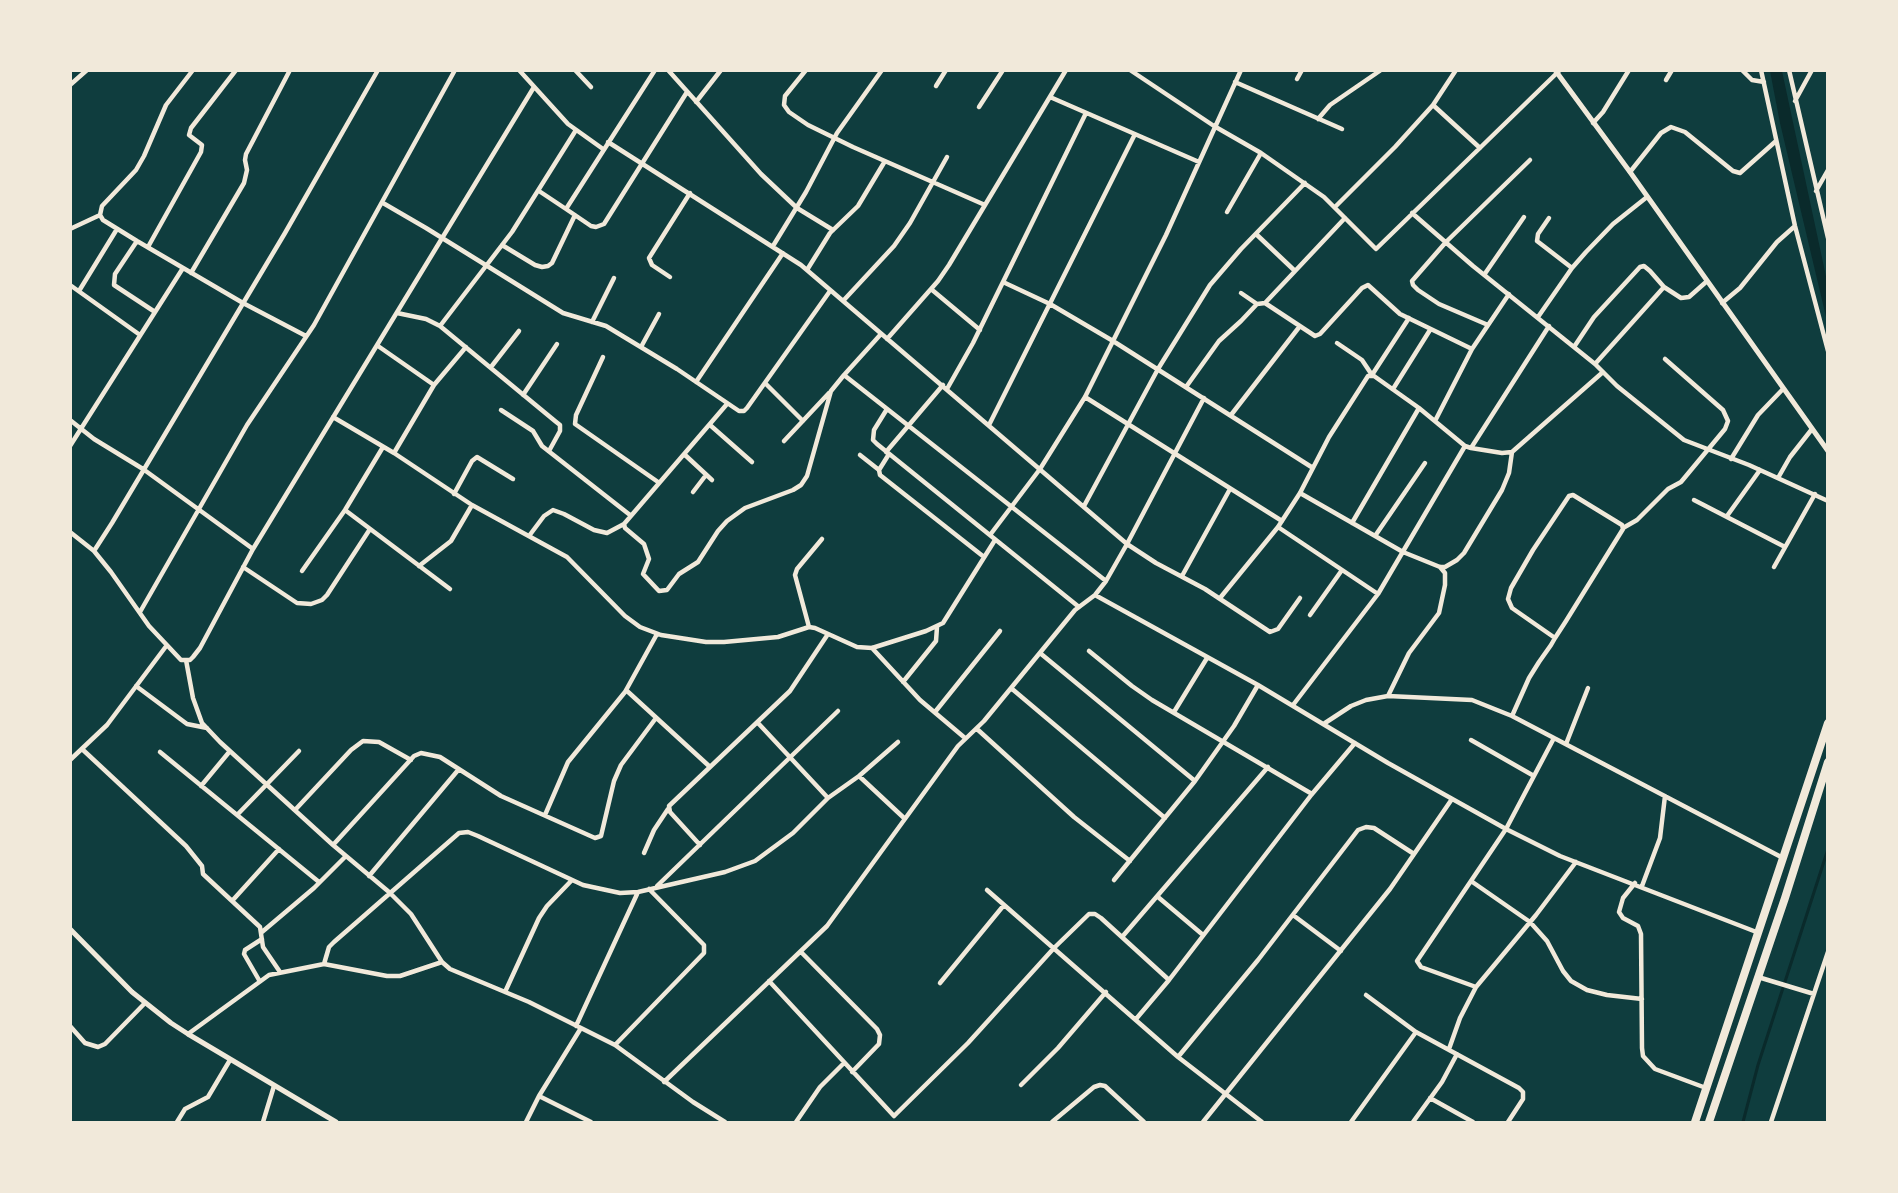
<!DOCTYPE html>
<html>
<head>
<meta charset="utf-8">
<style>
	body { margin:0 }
	#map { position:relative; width:1898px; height:1193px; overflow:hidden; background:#0f3d3e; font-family:"Golos Text",sans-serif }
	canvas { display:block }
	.frame { position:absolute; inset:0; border:72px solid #f1e9da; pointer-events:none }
</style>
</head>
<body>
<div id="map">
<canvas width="1898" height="1193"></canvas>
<div class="frame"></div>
</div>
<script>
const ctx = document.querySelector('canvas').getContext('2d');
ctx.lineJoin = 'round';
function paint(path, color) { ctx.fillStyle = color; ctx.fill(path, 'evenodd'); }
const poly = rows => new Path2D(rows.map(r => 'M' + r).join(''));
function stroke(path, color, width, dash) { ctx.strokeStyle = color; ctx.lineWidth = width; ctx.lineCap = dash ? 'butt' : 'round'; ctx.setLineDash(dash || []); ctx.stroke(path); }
paint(poly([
	[1770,71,1782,71,1827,281,1827,321,1780,123]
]), '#0a2a2b');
stroke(poly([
	[1743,1122,1758,1065,1828,849]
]), '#0a2a2b', 3);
stroke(poly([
	[193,70,166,105,144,156,136,170,102,206,100,215,103,220,137,241,243,303,306,336],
	[519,70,568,124,603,149],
	[575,70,591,87],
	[668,70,761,174,797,208,833,230],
	[806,70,785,96,784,105,789,112,808,125,853,147,985,205],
	[1130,70,1214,126,1261,153,1324,197,1376,249,1560,70],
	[1742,70,1752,80,1764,82],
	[1761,70,1795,226,1828,351],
	[1789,70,1828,238],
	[1297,79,1302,70],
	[1666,80,1672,70],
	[1235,82,1342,129],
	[70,85,87,70],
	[936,86,946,70],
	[1050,97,1199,162],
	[1795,101,1812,70],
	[696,102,721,70],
	[1433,105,1480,148],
	[979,107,1003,70],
	[1318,119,1330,105,1381,70],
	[1593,123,1603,112,1629,70],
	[608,142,801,265,1127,544,1156,563,1205,589,1270,632,1278,629,1300,598],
	[1630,172,1661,133,1671,127,1685,132,1733,171,1740,173,1776,141],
	[539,191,566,209,655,70],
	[1816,191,1828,170],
	[383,203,426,228,563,313,606,326,677,369,739,411,744,411,747,408,830,291],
	[1335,207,1395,147,1433,105,1456,70],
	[566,209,591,226,596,227,604,224,687,92],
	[1227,212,1261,153],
	[1412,213,1473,266,1595,364,1617,386,1684,440,1749,465,1828,501],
	[1549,218,1538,234,1537,241,1572,268],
	[70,229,100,215],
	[1256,234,1295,271],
	[137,241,115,274,114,285,155,312],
	[502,245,535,265,542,267,548,266,552,263,575,215],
	[773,246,806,192,837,133,882,70],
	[148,247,201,152,202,145,189,135,191,128,236,70],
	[807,270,830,233,858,206,885,161],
	[191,273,244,183,247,170,245,160,246,154,290,70],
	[1484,275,1524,217],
	[670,277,652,265,649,258,690,193],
	[1003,282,1050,304,1113,341,1313,468],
	[70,285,140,335],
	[931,289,980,330],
	[79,291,117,229],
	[1241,293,1257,304,1265,303,1315,336,1320,334,1362,288,1368,285,1400,314,1472,349],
	[843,301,894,246,910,223,947,157],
	[1265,303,1345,218],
	[1722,303,1740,288,1777,242,1795,226],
	[397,313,426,319,440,326,555,421,560,425,560,431,549,451],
	[1538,317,1572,268,1586,252,1613,224,1647,197],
	[592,322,614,278],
	[1488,325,1439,304,1418,290,1413,285,1412,281,1446,242,1530,160],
	[440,326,512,232,576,130],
	[881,334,844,375,1106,581],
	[887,339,938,281,949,265,1066,70],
	[1337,343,1362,360,1372,375,1409,318],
	[378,346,434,385],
	[641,347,659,314],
	[1574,347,1594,317,1640,267,1644,266,1650,271,1664,287,1681,298,1689,297,1706,282],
	[603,357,576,415,575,424,658,482],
	[1595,364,1664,287],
	[491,367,519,331],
	[696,382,783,253],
	[765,383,803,421],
	[1186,387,1219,341,1241,321,1257,304],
	[947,389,973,343,1086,113],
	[1393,389,1430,330],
	[523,395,557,344],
	[1085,397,1282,521],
	[727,404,624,524,625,528,644,544,649,559,643,574,659,591,667,590,679,574,698,562,718,531,727,521,745,508,793,490,801,485,807,476,831,391,844,375],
	[887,409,874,430,873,440,877,444,1079,607],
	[501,410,533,431,542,446,630,515],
	[1231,415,1300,326],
	[333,417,394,453,472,505,567,557,625,616,640,627,661,635,706,642,724,642,778,637,809,627,815,628,857,647,872,648,926,631,943,623,995,540],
	[70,420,94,439,143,469,253,549],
	[1435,421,1472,349,1509,294],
	[710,425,752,462],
	[989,425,1135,134],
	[784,441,829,393],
	[70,446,183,268],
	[1471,448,1502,453,1512,452,1603,372],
	[886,452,943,385],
	[394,453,434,385,466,347],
	[684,454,712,480],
	[889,454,879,470,880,475,984,557],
	[860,455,879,470],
	[1731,459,1758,415,1783,389],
	[1778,478,1790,457,1812,429],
	[693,492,706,475],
	[1300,493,1403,552,1440,567,1445,567,1457,560,1464,553,1502,490,1509,473,1512,452],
	[454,494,472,461,477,457,513,479],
	[1694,500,1785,547],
	[1084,506,1158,369,1210,285,1241,249,1305,183],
	[345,510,450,589],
	[1727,516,1760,470],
	[1352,523,1419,408],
	[1278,527,1378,594],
	[1623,528,1637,520,1668,489,1681,482,1725,429,1728,421,1723,410,1665,359],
	[70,532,94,551,111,572,149,626,181,660,190,660,193,657,200,648,253,549,534,87],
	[990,535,1040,469,1085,397,1166,235,1241,70],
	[529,536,544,516,553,510,564,514,594,530,607,533,624,524],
	[1375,536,1425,463],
	[94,551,112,523,285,233,378,70],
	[419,566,451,541,472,505],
	[243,567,297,603,311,604,322,600,327,595,370,529],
	[1774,567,1815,494],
	[302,571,345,510,383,447],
	[1182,576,1230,489],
	[1095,595,1258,685,1388,763,1506,829,1560,856,1759,933],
	[1220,598,1278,527,1300,493,1329,437,1368,376,1374,376,1419,408,1465,446,1471,448,1549,326],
	[140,612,247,425,314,325,455,70],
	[1310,615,1342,570],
	[809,627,795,575,797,569,822,539],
	[872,648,920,700,965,738],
	[1089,651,1132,686,1152,700,1312,794],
	[1040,653,1195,781],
	[186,660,193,698,202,723,220,742,333,845,389,892,411,914,442,962,450,969,529,1002,581,1028],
	[903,682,936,641,937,627],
	[136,686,187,724,207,728],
	[1011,688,1165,818],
	[626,690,709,766],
	[1388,696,1409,653,1439,613,1445,585,1445,573,1440,567],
	[1293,705,1378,594,1465,446],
	[935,712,1000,631],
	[1174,712,1207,658],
	[1512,716,1529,678,1539,662,1551,645,1555,638,1566,621,1623,529,1622,525,1573,495,1569,496,1533,550,1511,588,1508,599,1512,608,1555,638],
	[758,723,828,798,859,776,898,742],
	[1325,723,1351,706,1366,700,1388,696,1472,700,1512,716,1783,858],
	[977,729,1074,817,1130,861],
	[1471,740,1534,776],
	[1566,744,1588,688],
	[82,749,186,846,202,866,203,874,260,927,263,947,280,972],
	[160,752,319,882],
	[70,760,107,725,167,645],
	[859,776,904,818],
	[201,786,230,751],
	[295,810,351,750,363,741,379,742,411,760],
	[237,815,299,751],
	[545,815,568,762,625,692,657,634],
	[333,845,414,756,421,753,440,757,501,796,595,838,601,836,614,781,621,765,656,718],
	[700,845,670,812,669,806,790,691,828,634],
	[644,853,654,830,668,809],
	[369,876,459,769],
	[1114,880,1195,781,1234,726,1258,685],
	[1471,881,1530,922,1547,941,1563,971,1571,981,1587,990,1607,995,1642,999],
	[1635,883,1623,898,1619,912,1623,918,1638,926,1641,934,1642,1048,1643,1056,1655,1069,1706,1088],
	[657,886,838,711],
	[1642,886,1660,838,1665,796],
	[987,890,1178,1057,1262,1122],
	[1158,897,1203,935],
	[232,901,279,849],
	[1293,915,1341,951],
	[262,932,314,888,346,856],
	[1122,937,1268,767],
	[801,952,877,1029,880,1035,879,1044,852,1072],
	[324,964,329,947,334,942,459,833,468,832,478,836,583,885,620,893,638,892,725,872,755,861,793,833,828,798],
	[1758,977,1814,994],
	[259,980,244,954,245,950,262,939],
	[769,981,894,1116,968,1043,1054,948,1089,914,1095,914,1101,918,1169,980],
	[940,983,1004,905],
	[1476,987,1421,967,1417,961,1506,829,1554,738],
	[505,992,539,918,547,906,572,880],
	[1366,995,1416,1032,1519,1088,1523,1092,1523,1099,1508,1122],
	[1136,1019,1169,980,1312,794,1355,743],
	[70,1026,85,1043,98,1047,105,1044,145,1003],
	[576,1026,638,892],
	[188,1034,269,975,324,964,387,976,400,976,442,962],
	[615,1045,704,953,704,945,649,889],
	[1449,1049,1460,1018,1476,987,1536,915,1576,862],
	[1178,1057,1258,960,1358,830,1366,827,1374,828,1414,854],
	[664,1082,827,926,958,746,984,721,1075,610,1095,595,1106,581,1127,544,1204,398],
	[1021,1085,1058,1048,1106,992],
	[539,1096,591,1122],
	[1430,1098,1473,1122],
	[177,1122,185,1109,208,1097,230,1060],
	[263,1122,274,1086],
	[526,1122,539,1096,581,1028,615,1045,693,1102,725,1122],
	[796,1122,820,1087,844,1063],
	[1052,1122,1094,1087,1100,1085,1105,1086,1144,1122],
	[1203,1122,1390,889,1452,799],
	[1351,1122,1416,1032],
	[1413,1122,1442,1082,1457,1054],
	[1771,1122,1828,952]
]), '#f1e9da', 4.5);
stroke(poly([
	[1555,70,1630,172,1828,451],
	[70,929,132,992,171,1023,188,1034,336,1122]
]), '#f1e9da', 5);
stroke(poly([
	[1695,1122,1828,723],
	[1709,1122,1785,898,1828,762]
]), '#f1e9da', 8);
</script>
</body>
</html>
